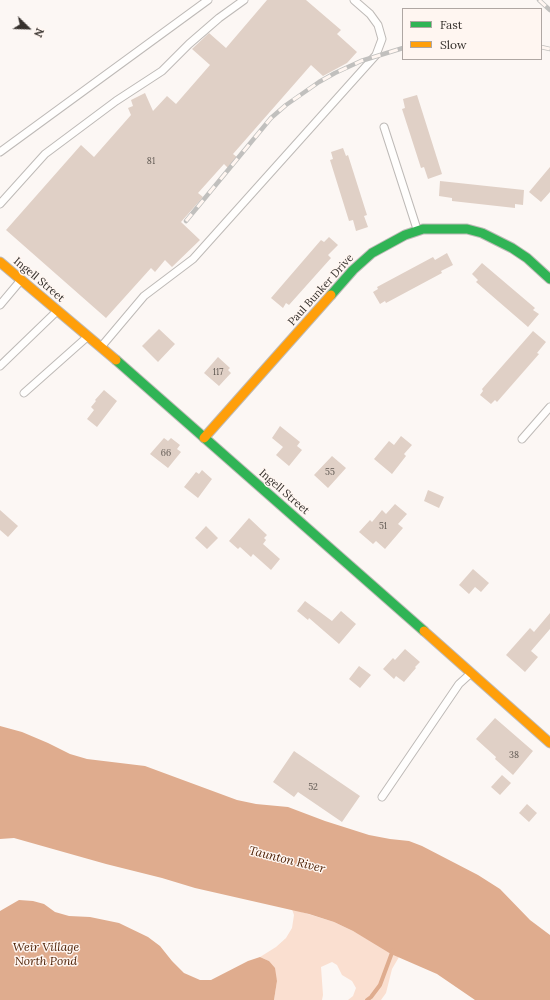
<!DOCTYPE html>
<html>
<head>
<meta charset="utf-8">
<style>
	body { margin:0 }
	#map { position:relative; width:550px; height:1000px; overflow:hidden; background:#fcf7f4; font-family:Lora,serif }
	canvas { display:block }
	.legend { position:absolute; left:402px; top:8px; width:140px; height:52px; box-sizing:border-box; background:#fff6f1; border:1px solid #afa7a3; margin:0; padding:5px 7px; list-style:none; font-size:12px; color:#36312d }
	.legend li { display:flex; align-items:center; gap:8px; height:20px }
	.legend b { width:20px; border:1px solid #afa7a3 }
	.north { position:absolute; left:8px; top:8px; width:40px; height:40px; -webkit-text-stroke:3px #fff6f1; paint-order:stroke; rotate:113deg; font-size:11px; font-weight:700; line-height:16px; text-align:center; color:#36312d }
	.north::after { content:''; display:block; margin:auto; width:14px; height:18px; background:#36312d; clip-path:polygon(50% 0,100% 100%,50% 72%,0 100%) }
</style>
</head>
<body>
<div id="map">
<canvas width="550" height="1000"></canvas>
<ul class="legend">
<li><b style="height:5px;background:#30b455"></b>Fast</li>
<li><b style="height:5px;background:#ff9f0a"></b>Slow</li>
</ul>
<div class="north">N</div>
</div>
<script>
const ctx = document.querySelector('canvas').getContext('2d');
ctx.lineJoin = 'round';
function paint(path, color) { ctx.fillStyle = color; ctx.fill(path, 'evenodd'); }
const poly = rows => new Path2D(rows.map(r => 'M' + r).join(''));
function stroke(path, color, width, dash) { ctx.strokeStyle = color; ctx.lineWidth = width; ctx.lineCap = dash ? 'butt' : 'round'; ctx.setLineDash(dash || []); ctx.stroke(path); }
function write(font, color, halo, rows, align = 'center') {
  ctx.font = font + ' Lora,serif'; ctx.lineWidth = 3; ctx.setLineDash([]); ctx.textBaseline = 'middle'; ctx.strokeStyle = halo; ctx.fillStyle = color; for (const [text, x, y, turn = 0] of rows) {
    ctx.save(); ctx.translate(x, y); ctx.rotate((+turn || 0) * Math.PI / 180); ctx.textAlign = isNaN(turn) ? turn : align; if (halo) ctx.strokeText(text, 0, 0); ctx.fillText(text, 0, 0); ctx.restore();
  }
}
paint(poly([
	[292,909,334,922,353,931,399,957,392,969,386,993,381,1000,348,1000,353,996,356,988,352,981,342,975,337,965,332,962,321,967,323,995,322,1000,274,1000,277,981,269,961,260,957,276,947,286,938,292,928,294,915]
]), '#fadfd0');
paint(poly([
	[0,726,22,732,48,743,70,754,87,759,145,766,237,800,256,804,288,807,325,821,369,835,390,839,409,841,422,846,478,875,500,889,530,920,550,935,550,1000,475,1000,437,974,391,954,353,931,334,922,309,914,195,888,162,878,106,864,14,838,0,839],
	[19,900,33,901,44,904,55,912,69,916,90,917,119,923,148,937,160,946,172,961,184,973,200,980,211,980,248,961,260,957,269,961,275,968,277,981,274,1000,0,1000,0,911]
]), '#dfac8e');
stroke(poly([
	[367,1000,371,997,380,985,393,950]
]), '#dfac8e', 4);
paint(poly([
	[267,0,306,0,341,30,337,34,357,52,347,63,323,76,311,65,233,154,237,157,228,168,224,164,198,193,203,197,181,222,200,240,172,267,165,260,155,272,151,268,106,318,6,230,81,145,94,157,131,115,128,108,133,106,131,100,145,93,153,111,167,96,176,104,210,65,192,49,209,33,226,48],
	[417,95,442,174,428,179,424,167,421,168,402,109,405,108,403,99],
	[343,148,346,156,348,155,367,215,364,216,368,227,356,231,353,220,349,221,330,160,333,159,331,152],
	[550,167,550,192,541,202,529,192],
	[440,181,524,190,523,205,515,204,515,208,452,201,452,198,439,196],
	[329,237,338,245,328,255,331,258,289,305,286,303,283,308,271,298,321,240,324,242],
	[447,253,453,265,441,271,442,273,386,303,385,301,380,304,373,292,378,289,377,287,433,257,435,260],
	[482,263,535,308,533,310,539,314,528,327,476,282,478,280,472,274],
	[159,329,175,344,158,362,142,346],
	[533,331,546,342,537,353,539,354,497,402,495,400,491,404,480,395,483,391,482,389],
	[218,357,230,368,228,370,231,373,219,386,204,373],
	[104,390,117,401,97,427,87,419,94,410,91,407,96,401,95,400],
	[280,426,300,442,297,446,302,450,289,466,276,455,283,447,272,438],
	[401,436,412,445,404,454,406,456,392,474,374,459,389,441,394,445],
	[164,438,168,441,171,438,180,445,177,449,181,452,168,468,150,454],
	[332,456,346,468,328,488,314,475],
	[202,470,212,479,198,498,184,487,196,472,199,474],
	[428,490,444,497,439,508,424,501],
	[395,504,407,514,398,524,403,528,385,549,376,541,373,544,359,532,370,520,372,522,382,510,386,514],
	[0,510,18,526,8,537,0,530],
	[249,518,267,535,264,538,266,540,263,544,280,559,271,570,253,554,251,557,240,547,238,549,229,541],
	[206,526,218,538,207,549,195,538],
	[473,569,489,583,481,592,475,587,469,594,459,585],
	[305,601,332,621,341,611,356,624,339,644,309,618,308,620,297,611],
	[550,613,550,629,531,651,538,657,525,672,506,655,530,628,534,632],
	[405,649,420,662,415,667,416,668,404,682,396,676,394,679,383,669,393,658,395,660],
	[359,666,371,675,360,688,349,679],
	[495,718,533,751,513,775,495,759,496,757,476,739],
	[294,751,360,796,342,822,298,792,294,797,273,782],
	[502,775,511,783,500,795,491,787],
	[527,804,537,813,529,822,519,813]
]), '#e0d0c6');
const lane = poly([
	[384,127,417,229],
	[0,152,208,0],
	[0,204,45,154,116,101,162,71,189,44,219,18,244,0],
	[0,305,21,280],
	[101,347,144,296,193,259,376,55,382,39,378,25,370,14,354,0],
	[0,366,56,312],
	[24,393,86,338],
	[522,439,550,407],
	[382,797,459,684,470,674]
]);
const fast = poly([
	[331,295,353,270,372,253,405,235,423,229,467,229,482,233,512,248,527,258,550,279],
	[116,360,424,631]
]);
const slow = poly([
	[0,262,116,360],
	[204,438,331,295],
	[424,631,550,743]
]);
stroke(lane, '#bebab7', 9);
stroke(fast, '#bebab7', 11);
stroke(slow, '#bebab7', 11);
stroke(lane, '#fffefd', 7);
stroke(fast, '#30b455', 9);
stroke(slow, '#ff9f0a', 9);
const rail = poly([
	[539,0,550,10],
	[541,47,550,49],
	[186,221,271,118,286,105,319,82,335,73,361,61,403,48]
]);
stroke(rail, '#c1c0be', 4.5);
stroke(rail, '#fff6f1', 3, [9]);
write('9px', '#605953', null, [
	["81",151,161],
	["117",218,372],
	["66",166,453],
	["55",330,472],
	["51",383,526],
	["38",514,755],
	["52",313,787]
]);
write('11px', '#36312d', '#fff6f1', [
	["Ingell Street",39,280,40],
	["Paul Bunker Drive",321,290,-48],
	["Ingell Street",284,492,41]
]);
write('italic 12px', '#4a1d00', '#fff6f1', [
	["Taunton River",287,860,14],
	["Weir Village",46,948],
	["North Pond",46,962]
]);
</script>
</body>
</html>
